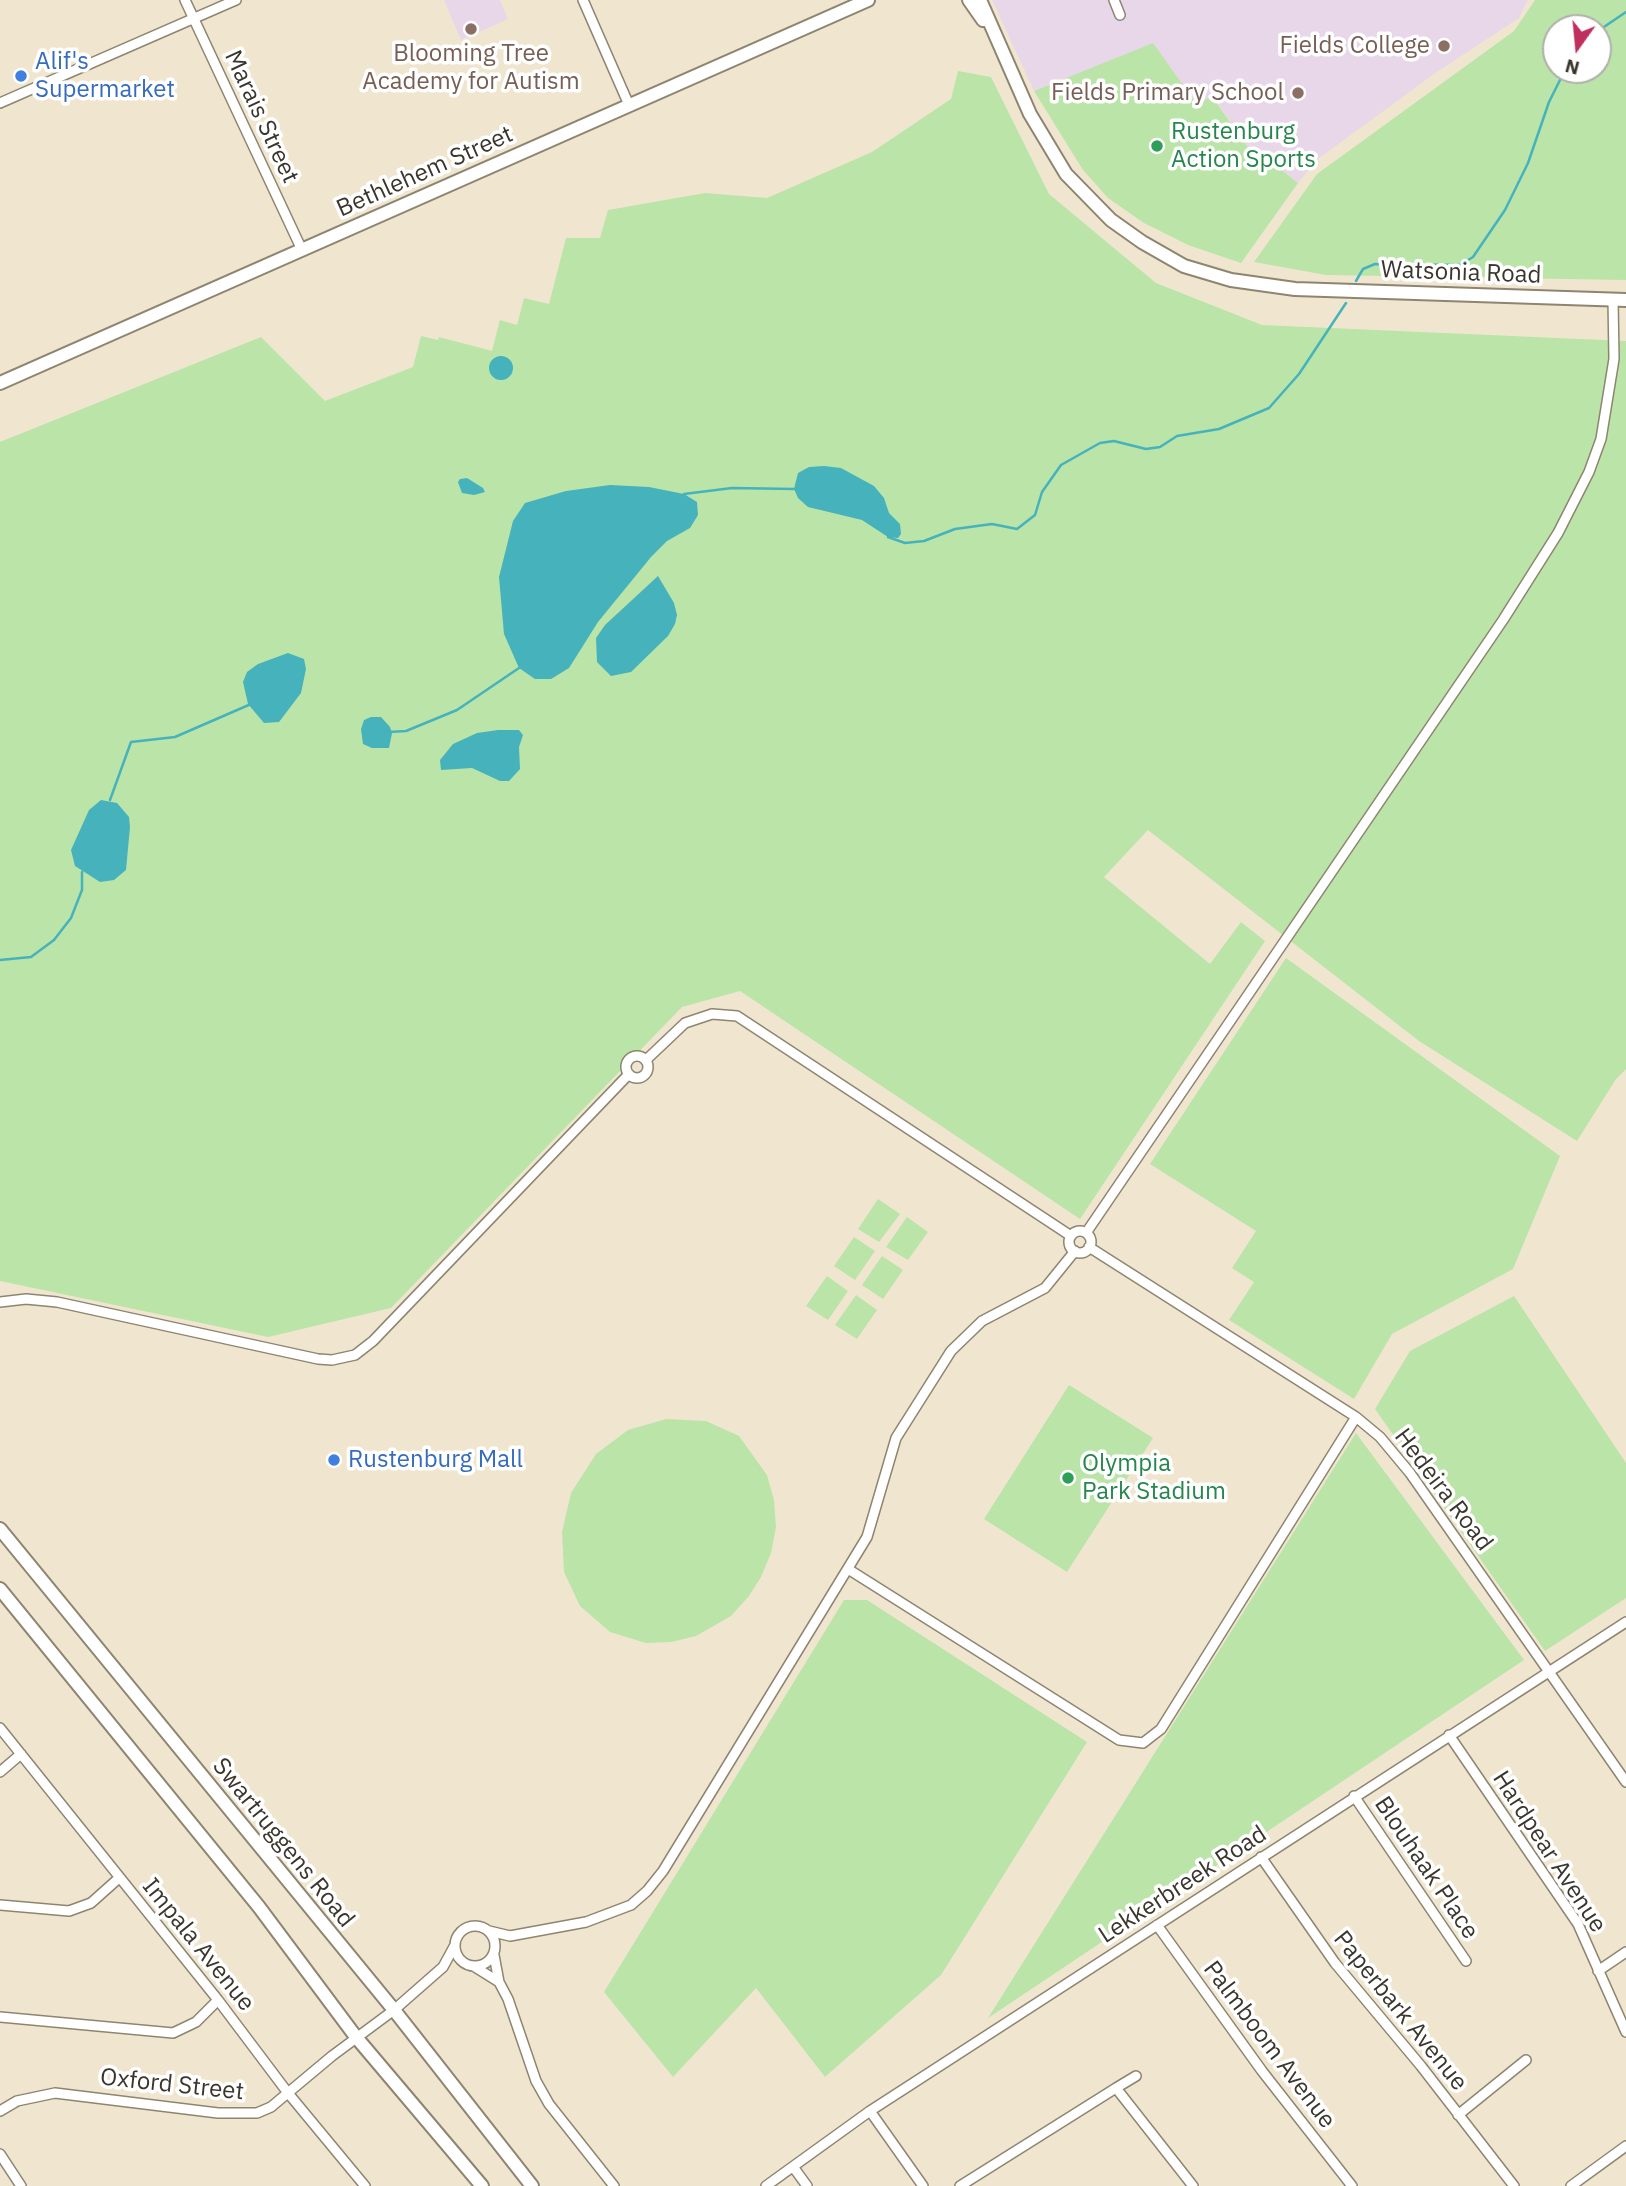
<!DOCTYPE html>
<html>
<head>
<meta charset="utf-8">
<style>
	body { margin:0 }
	#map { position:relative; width:1626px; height:2186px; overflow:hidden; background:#f0e6d0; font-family:"IBM Plex Sans",sans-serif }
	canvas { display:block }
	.north { position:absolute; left:1542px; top:14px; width:70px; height:70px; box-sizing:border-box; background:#fff; border:2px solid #b0afab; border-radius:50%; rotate:195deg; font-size:19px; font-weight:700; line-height:28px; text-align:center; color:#3a362d }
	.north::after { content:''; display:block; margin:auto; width:24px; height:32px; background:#be305e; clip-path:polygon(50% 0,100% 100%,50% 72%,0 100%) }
</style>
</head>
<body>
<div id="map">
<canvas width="1626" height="2186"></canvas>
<div class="north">N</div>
</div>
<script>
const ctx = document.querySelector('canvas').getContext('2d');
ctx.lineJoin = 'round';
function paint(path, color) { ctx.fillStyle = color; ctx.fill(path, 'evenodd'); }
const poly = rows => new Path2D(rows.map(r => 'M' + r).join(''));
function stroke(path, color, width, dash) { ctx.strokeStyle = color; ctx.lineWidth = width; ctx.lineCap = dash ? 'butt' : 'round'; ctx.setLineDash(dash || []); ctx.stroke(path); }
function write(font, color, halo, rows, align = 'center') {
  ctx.font = font + ' "IBM Plex Sans",sans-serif'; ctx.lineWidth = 7; ctx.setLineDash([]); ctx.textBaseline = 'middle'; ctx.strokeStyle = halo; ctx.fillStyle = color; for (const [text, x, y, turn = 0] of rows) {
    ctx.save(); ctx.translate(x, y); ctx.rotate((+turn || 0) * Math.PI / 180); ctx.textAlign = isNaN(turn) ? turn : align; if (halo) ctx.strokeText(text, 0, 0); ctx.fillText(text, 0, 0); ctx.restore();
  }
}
paint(poly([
	[444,0,500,0,508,19,461,40],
	[992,0,1528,0,1519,18,1434,74,1318,159,1298,183,1274,164,1258,163,1212,95,1198,106,1153,44,1034,91]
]), '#e8d7e8');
paint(poly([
	[1535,0,1626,0,1626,280,1326,275,1254,262,1317,174,1514,31],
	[1556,28,1598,28,1598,70,1556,70],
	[1153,43,1198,106,1211,95,1258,162,1274,164,1298,183,1241,263,1188,245,1144,223,1108,198,1083,170,1034,91],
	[958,71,991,77,1049,194,1156,283,1262,325,1626,341,1626,1069,1616,1079,1577,1141,1419,1041,1148,830,1104,877,1210,964,1241,922,1265,941,1080,1219,740,991,682,1007,391,1308,268,1337,0,1281,0,442,261,337,325,401,413,367,421,336,438,340,439,337,492,351,500,320,517,325,524,298,549,304,566,238,600,238,608,210,705,193,767,198,872,152,951,99],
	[1286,958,1560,1156,1513,1269,1392,1334,1354,1399,1229,1320,1254,1282,1232,1268,1256,1231,1150,1164],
	[878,1199,900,1214,879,1242,858,1229],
	[907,1217,928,1232,908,1260,886,1247],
	[854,1237,875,1251,855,1280,834,1266],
	[882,1256,903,1270,883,1299,862,1285],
	[827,1276,848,1291,828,1320,806,1306],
	[856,1295,877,1310,857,1339,835,1325],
	[1514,1296,1626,1463,1626,1598,1545,1651,1375,1409,1410,1351],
	[1069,1385,1153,1438,1067,1572,984,1519],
	[666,1419,706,1421,739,1436,767,1475,774,1500,776,1527,771,1553,761,1577,749,1596,731,1616,696,1636,671,1642,646,1643,610,1632,580,1606,564,1572,562,1532,571,1493,596,1454,628,1430],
	[1356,1433,1524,1660,988,2018],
	[844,1600,867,1600,1087,1742,941,1975,825,2077,756,1988,673,2077,604,1992]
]), '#bbe4a8');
paint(poly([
	'489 368a12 12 0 1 1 24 0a12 12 0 1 1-24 0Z',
	[824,466,841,468,874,486,884,498,889,513,900,524,901,534,898,538,888,537,862,520,808,507,798,498,794,489,798,473,809,467],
	[467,478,483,488,485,492,474,495,462,493,458,482,460,479],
	[610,485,649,487,684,494,697,502,698,515,690,528,667,541,651,557,598,622,569,668,551,679,535,679,519,668,504,634,499,577,513,521,525,503,566,491],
	[658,576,674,603,677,615,675,624,668,636,631,672,611,676,597,662,596,638,605,625],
	[288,653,304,659,306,669,301,693,279,722,264,723,248,704,243,682,247,672,258,664],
	[371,717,381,717,390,727,392,733,389,748,372,748,363,744,361,729,364,720],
	[498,730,519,730,523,735,519,747,520,769,509,781,500,781,472,768,441,770,440,760,453,744,477,733],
	[101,800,117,803,129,817,130,827,126,870,114,880,100,882,75,866,71,850,89,810]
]), '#46b2bc');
stroke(poly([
	[1598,31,1626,12],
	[1356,281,1363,269,1375,264,1460,265,1473,257,1505,210,1528,163,1549,102,1565,70],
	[684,494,732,488,794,489],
	[888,537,905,543,924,541,955,529,992,524,1017,529,1035,515,1042,492,1061,465,1100,443,1114,441,1146,449,1160,447,1177,436,1219,429,1269,408,1299,374,1346,303],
	[389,732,406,731,457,710,519,668],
	[110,800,131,742,175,737,251,704],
	[0,960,31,957,54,940,71,918,82,890,82,872]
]), '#46b2bc', 2.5);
const street = poly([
	[185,0,302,250],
	[583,0,629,105],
	[1114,0,1120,15],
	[0,103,236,0],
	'626 1067a11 11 0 1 1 22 0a11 11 0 1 1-22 0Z',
	[646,1060,685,1023,712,1014,737,1016,1071,1236],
	'1069 1242a11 11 0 1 1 22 0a11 11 0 1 1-22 0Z',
	[1086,1233,1503,620,1558,533,1589,472,1601,439,1614,359,1613,299],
	[1089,1247,1356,1417,1380,1437,1410,1473,1626,1782],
	[0,1302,26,1299,57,1302,318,1359,332,1360,355,1355,373,1341,629,1074],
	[848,1569,1119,1740,1143,1743,1161,1729,1356,1417],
	[0,1728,218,2000,288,2093,365,2186],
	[1449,1735,1578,1924,1626,2032],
	[0,1772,21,1754],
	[1354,1796,1466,1961],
	[1261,1857,1335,1963,1421,2066,1514,2186],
	[0,1905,69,1911,91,1903,119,1878],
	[1157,1925,1262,2071,1352,2186],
	'455 1946a20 20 0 1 1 40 0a20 20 0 1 1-40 0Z',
	[489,1931,510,1936,586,1922,631,1905,647,1891,663,1871,867,1537,896,1438,951,1351,982,1321,1045,1288,1075,1251],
	[494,1955,499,1982,508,1999,536,2081,549,2104,614,2186],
	[475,1967,499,1982],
	[1598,1971,1626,1952],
	[0,2017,173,2033,196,2022,218,2000],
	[1116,2088,1136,2076],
	[0,2111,17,2101,55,2093,218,2113,257,2113,271,2107,332,2056,394,2010,443,1967,455,1945],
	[870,2111,923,2186],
	[1458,2115,1526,2060],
	[0,2154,21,2186],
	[794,2168,807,2186],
	[766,2186,870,2111,1626,1622],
	[960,2186,1116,2088,1193,2186],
	[1571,2186,1626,2146]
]);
const secondary = poly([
	[969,0,983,20],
	[980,0,1030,114,1066,174,1111,220,1142,242,1184,266,1231,280,1295,289,1626,300],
	[0,383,868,0],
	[0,1529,394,2010,532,2186],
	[0,1589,259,1907,356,2037,482,2186]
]);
stroke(street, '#8e8570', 12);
stroke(secondary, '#8e8570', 16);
stroke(street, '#fff', 9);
stroke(secondary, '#fff', 12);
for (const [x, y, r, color] of [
	[471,29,7,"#8d6e63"],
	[1444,46,7,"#8d6e63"],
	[21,76,7,"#3f7fe0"],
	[1298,93,7,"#8d6e63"],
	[1157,146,7,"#2e9e5b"],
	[334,1460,7,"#3f7fe0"],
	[1068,1478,7,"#2e9e5b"]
]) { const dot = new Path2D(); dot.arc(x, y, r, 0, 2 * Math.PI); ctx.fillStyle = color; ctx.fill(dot); stroke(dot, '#fff', 2.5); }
write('24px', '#785e54', '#fff', [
	["Fields College",1430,46],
	["Blooming Tree",471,54,"center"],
	["Academy for Autism",471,82,"center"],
	["Fields Primary School",1284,93]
], 'right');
write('24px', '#366cbe', '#fff', [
	["Alif's",35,62],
	["Supermarket",35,90],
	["Rustenburg Mall",348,1460]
], 'left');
write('24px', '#3a362d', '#fff', [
	["Marais Street",261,117,65],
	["Bethlehem Street",425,172,-24],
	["Watsonia Road",1461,273,2],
	["Hedeira Road",1443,1490,53],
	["Swartruggens Road",283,1843,51],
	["Hardpear Avenue",1549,1852,57],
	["Blouhaak Place",1426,1868,56],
	["Lekkerbreek Road",1183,1885,-33],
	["Impala Avenue",198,1945,51],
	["Paperbark Avenue",1400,2011,51],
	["Palmboom Avenue",1269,2045,53],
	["Oxford Street",172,2085,6]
]);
write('24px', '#27864d', '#fff', [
	["Rustenburg",1171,132],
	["Action Sports",1171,160],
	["Olympia",1082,1464],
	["Park Stadium",1082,1492]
], 'left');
</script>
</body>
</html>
